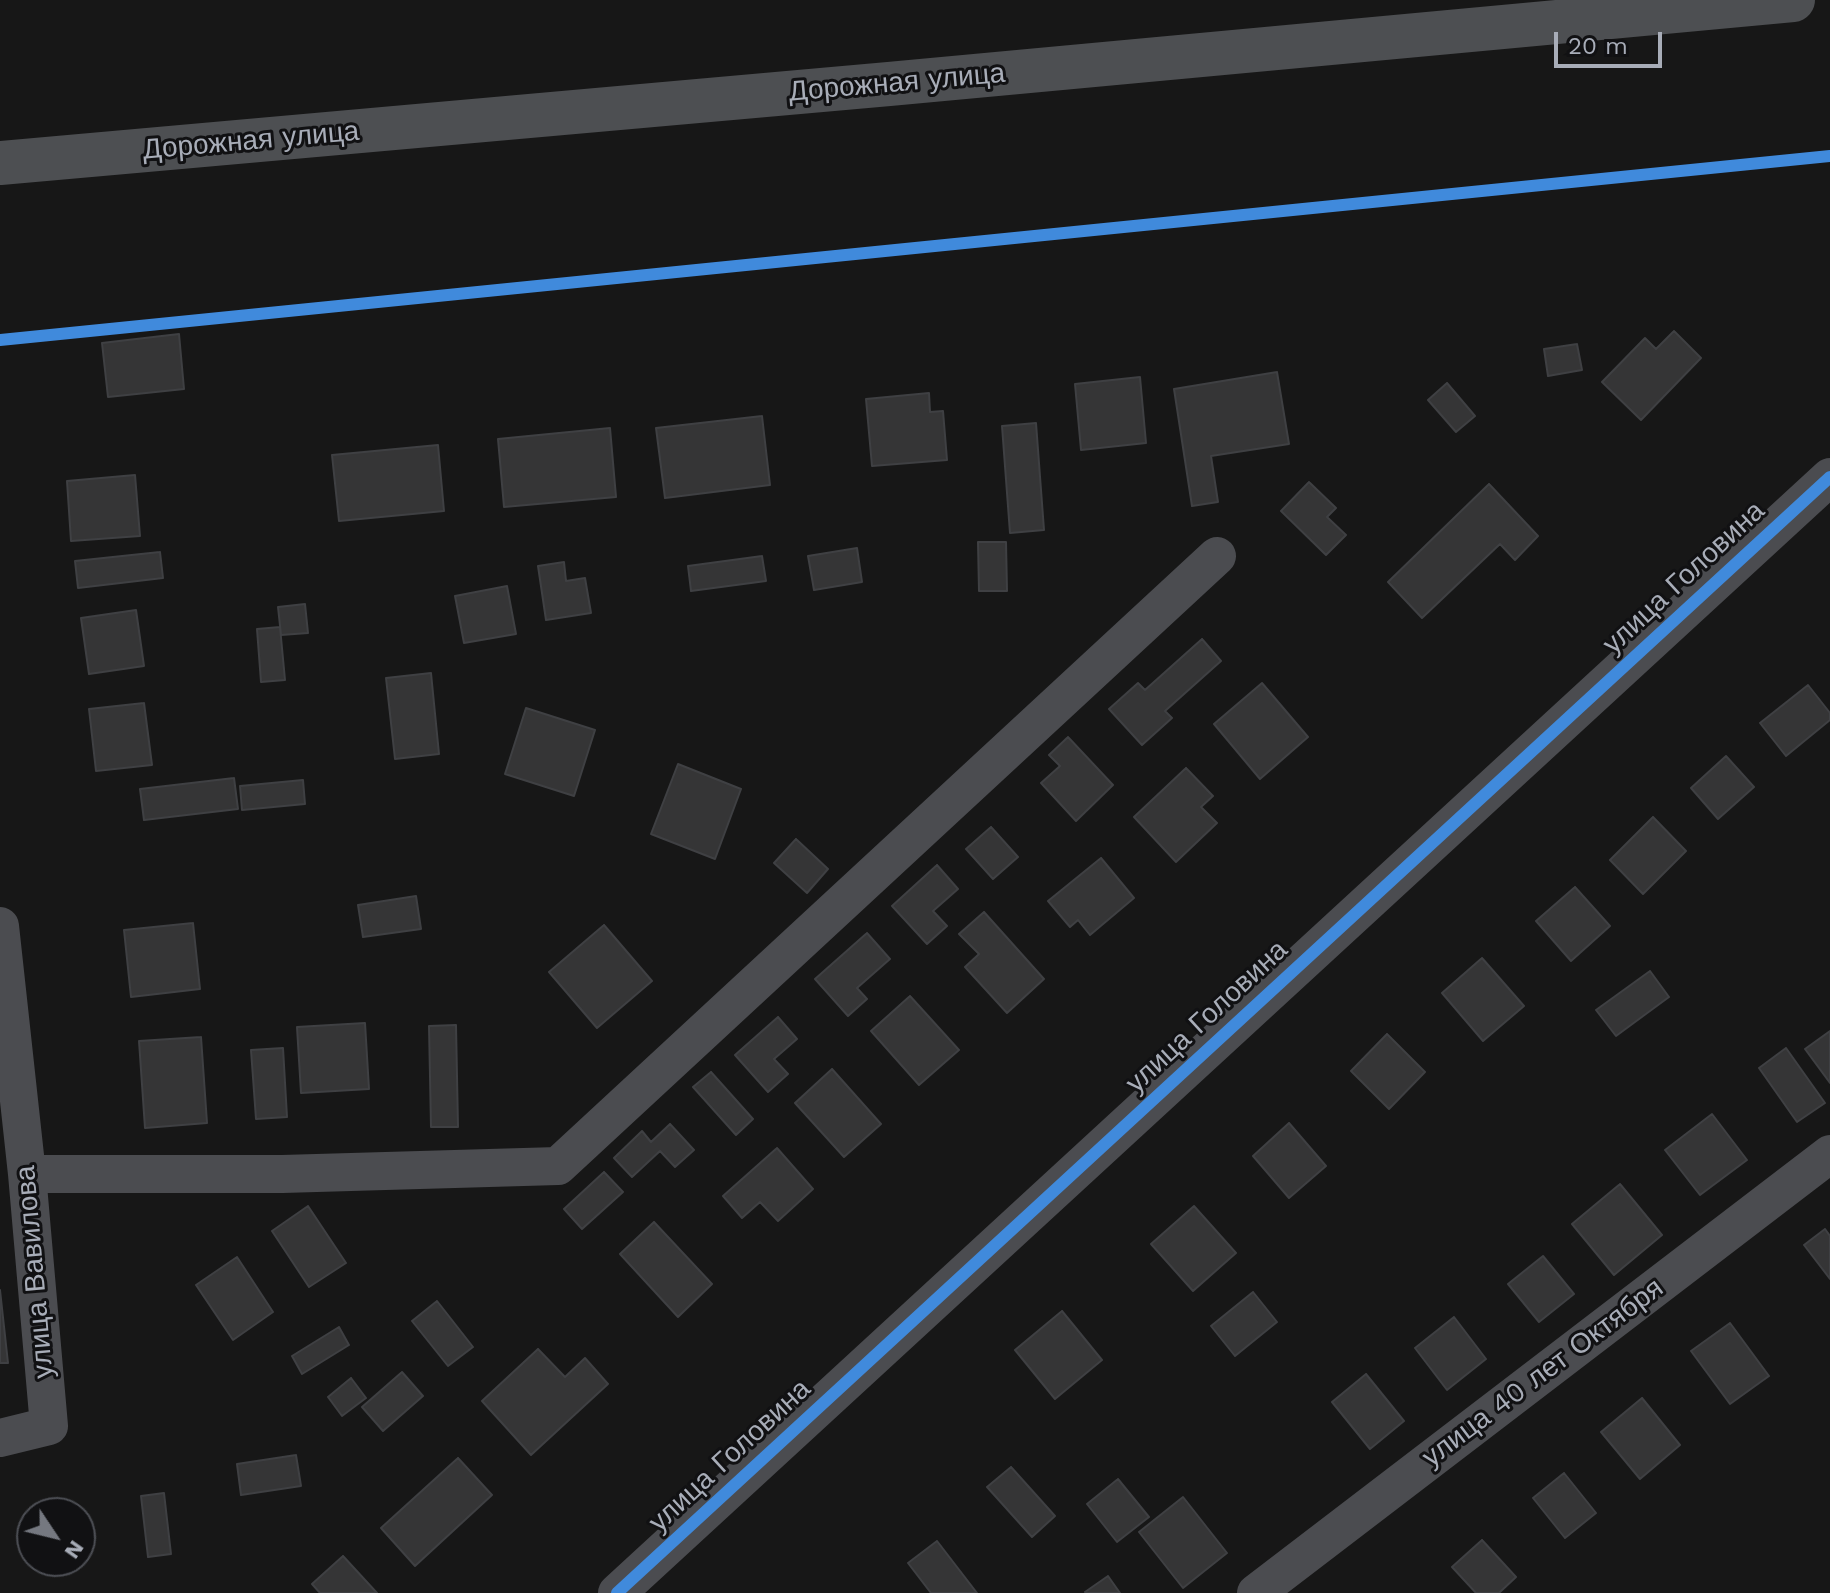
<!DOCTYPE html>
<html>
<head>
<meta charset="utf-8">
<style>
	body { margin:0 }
	#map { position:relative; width:1830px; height:1593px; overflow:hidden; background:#171717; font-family:"Work Sans",sans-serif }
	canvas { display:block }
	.north { position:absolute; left:16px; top:1497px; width:80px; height:80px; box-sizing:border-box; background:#111113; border:2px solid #4d4f55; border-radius:50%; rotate:125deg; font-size:22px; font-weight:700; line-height:32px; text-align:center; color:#a8adb8 }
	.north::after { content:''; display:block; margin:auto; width:28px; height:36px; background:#757880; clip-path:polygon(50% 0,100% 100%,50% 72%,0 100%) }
	.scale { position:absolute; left:1554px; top:32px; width:108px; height:36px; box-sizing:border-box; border:4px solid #a8adb8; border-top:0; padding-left:10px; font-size:24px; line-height:28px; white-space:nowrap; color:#a8adb8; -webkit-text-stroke:6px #111113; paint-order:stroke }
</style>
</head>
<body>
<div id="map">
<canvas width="1830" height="1593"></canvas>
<div class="north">N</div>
<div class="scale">20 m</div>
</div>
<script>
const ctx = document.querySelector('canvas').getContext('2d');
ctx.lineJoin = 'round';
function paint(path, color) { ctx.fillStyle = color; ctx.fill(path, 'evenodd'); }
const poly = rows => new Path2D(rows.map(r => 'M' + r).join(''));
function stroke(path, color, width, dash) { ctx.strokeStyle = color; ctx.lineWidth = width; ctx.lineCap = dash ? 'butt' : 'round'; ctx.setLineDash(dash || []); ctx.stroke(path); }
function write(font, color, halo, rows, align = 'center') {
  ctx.font = font + ' "Work Sans",sans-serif'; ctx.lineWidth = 6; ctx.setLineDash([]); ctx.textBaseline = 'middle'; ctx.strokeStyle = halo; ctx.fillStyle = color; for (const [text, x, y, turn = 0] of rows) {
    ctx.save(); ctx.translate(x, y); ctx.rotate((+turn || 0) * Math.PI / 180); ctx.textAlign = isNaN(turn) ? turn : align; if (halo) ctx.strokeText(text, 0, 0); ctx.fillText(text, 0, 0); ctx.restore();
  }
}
const building = poly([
	[1674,331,1701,358,1641,420,1602,382,1645,338,1656,349,1674,331],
	[179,334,184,389,108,397,102,343,179,334],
	[1577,344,1582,370,1548,376,1544,349,1577,344],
	[1277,372,1289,444,1211,456,1218,502,1192,506,1174,389,1277,372],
	[1140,377,1146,443,1081,450,1075,384,1140,377],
	[1447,383,1475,416,1456,432,1428,400,1447,383],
	[929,393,930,412,943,411,947,460,872,466,866,399,929,393],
	[762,416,770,485,665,498,656,428,762,416],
	[1036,423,1044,530,1010,533,1002,426,1036,423],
	[610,428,616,497,504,507,498,439,610,428],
	[438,445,444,511,339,521,332,455,438,445],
	[135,475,140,536,71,541,67,481,135,475],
	[1309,482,1336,508,1327,517,1346,535,1326,555,1281,511,1309,482],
	[1489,484,1538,536,1515,560,1500,544,1422,618,1388,582,1489,484],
	[978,542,1006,542,1007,591,979,591,978,542],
	[857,548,862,582,814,590,808,556,857,548],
	[160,552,163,578,78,588,75,561,160,552],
	[762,556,766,581,691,591,688,566,762,556],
	[564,562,566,581,585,578,591,613,546,620,538,566,564,562],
	[507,586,516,634,464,643,455,596,507,586],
	[305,604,308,633,281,635,278,607,305,604],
	[136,610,144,666,89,674,81,618,136,610],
	[280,627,285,680,261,682,257,629,280,627],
	[1202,639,1221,661,1165,711,1172,718,1142,745,1109,709,1138,683,1145,690,1202,639],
	[431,673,439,754,395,759,386,678,431,673],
	[1262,683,1308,737,1260,779,1214,724,1262,683],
	[1808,685,1830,713,1830,720,1786,756,1760,723,1808,685],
	[144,703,152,765,96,771,89,709,144,703],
	[526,708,595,730,574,796,505,774,526,708],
	[1068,737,1113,785,1076,821,1041,783,1060,766,1049,755,1068,737],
	[1726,756,1754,787,1718,819,1691,788,1726,756],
	[678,764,741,789,715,859,651,834,678,764],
	[1186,768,1213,796,1201,807,1217,823,1176,862,1134,817,1186,768],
	[234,778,238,809,144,820,140,789,234,778],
	[303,780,305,804,242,810,240,786,303,780],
	[1653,817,1686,851,1643,894,1610,860,1653,817],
	[991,827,1018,857,993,879,966,849,991,827],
	[796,839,828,869,807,893,774,863,796,839],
	[1101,858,1134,898,1090,935,1078,920,1070,927,1048,901,1101,858],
	[937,865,958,889,933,911,947,926,927,944,892,906,937,865],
	[1575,887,1610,926,1571,961,1536,921,1575,887],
	[416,896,421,929,363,937,358,905,416,896],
	[984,912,1044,979,1007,1013,965,967,979,954,959,934,984,912],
	[193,923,200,989,131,997,124,930,193,923],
	[604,925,652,981,597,1028,549,972,604,925],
	[867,933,890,959,857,988,867,999,848,1016,815,979,867,933],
	[1482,958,1524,1006,1483,1041,1442,993,1482,958],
	[1650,971,1669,997,1616,1036,1596,1010,1650,971],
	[910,996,959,1050,919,1085,871,1031,910,996],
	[778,1017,797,1039,774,1059,788,1074,768,1092,735,1055,778,1017],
	[365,1023,369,1089,301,1093,297,1027,365,1023],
	[456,1025,458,1127,431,1127,429,1026,456,1025],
	[1830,1031,1830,1083,1805,1049,1830,1031],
	[1387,1034,1425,1072,1389,1109,1351,1071,1387,1034],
	[201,1037,207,1123,145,1128,139,1041,201,1037],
	[283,1048,287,1117,256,1119,251,1050,283,1048],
	[1786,1048,1825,1103,1797,1122,1759,1068,1786,1048],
	[832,1069,881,1124,844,1157,795,1103,832,1069],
	[711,1072,753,1119,736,1135,693,1087,711,1072],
	[1712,1114,1747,1160,1700,1195,1665,1150,1712,1114],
	[1289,1123,1326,1166,1289,1198,1253,1156,1289,1123],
	[670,1124,694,1150,675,1167,660,1151,632,1177,614,1158,642,1131,651,1142,670,1124],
	[777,1148,813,1189,778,1221,760,1202,742,1218,723,1196,777,1148],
	[604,1172,623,1192,582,1229,564,1209,604,1172],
	[1620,1184,1662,1235,1614,1275,1572,1224,1620,1184],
	[308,1206,346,1263,309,1287,272,1231,308,1206],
	[1194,1206,1236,1253,1193,1291,1151,1244,1194,1206],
	[654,1222,712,1284,678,1317,620,1254,654,1222],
	[1825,1229,1830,1236,1830,1279,1804,1245,1825,1229],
	[1543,1256,1574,1294,1539,1322,1508,1284,1543,1256],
	[237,1257,273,1312,233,1340,196,1285,237,1257],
	[0,1290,8,1363,0,1363,0,1290],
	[1253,1292,1277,1322,1235,1356,1211,1326,1253,1292],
	[437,1301,473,1347,448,1366,412,1321,437,1301],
	[1062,1311,1102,1360,1055,1399,1015,1350,1062,1311],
	[1454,1317,1486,1359,1447,1390,1415,1348,1454,1317],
	[1730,1323,1769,1376,1730,1404,1691,1351,1730,1323],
	[339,1327,349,1345,302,1374,292,1356,339,1327],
	[538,1349,565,1377,585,1358,608,1384,531,1455,482,1401,538,1349],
	[402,1372,423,1396,383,1431,362,1407,402,1372],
	[1366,1374,1404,1421,1370,1449,1332,1402,1366,1374],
	[351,1378,366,1398,342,1416,328,1397,351,1378],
	[1642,1398,1680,1445,1640,1479,1601,1432,1642,1398],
	[296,1455,301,1486,241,1495,237,1464,296,1455],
	[458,1458,492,1495,415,1566,381,1528,458,1458],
	[1011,1467,1055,1516,1032,1537,987,1487,1011,1467],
	[1564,1473,1596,1513,1565,1538,1533,1498,1564,1473],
	[1118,1479,1149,1517,1117,1542,1087,1504,1118,1479],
	[164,1493,171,1554,148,1557,141,1496,164,1493],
	[1183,1497,1227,1553,1183,1588,1139,1532,1183,1497],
	[1482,1540,1516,1577,1499,1593,1476,1593,1452,1567,1482,1540],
	[937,1541,977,1593,931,1593,908,1563,937,1541],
	[343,1556,377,1593,320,1593,312,1584,343,1556],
	[1108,1576,1120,1593,1086,1593,1085,1592,1108,1576]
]);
paint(building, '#353536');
stroke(building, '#3f4043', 2);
stroke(poly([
	[0,926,27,1174,49,1426,0,1438],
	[27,1174,282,1174,558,1166,1217,556],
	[617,1593,1830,477],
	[1256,1593,1830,1154]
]), '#4b4c50', 38);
stroke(poly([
	[0,163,889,84,1793,0]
]), '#4d4f52', 44);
stroke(poly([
	[0,340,1830,156],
	[617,1593,1830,477]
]), '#408adc', 12);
write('28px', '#a8adb8', '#111113', [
	["Дорожная улица",897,83,-5],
	["Дорожная улица",251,141,-5],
	["улица Головина",1684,578,-43],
	["улица Головина",1207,1017,-43],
	["улица Вавилова",35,1272,-95],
	["улица 40 лет Октября",1543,1373,-37],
	["улица Головина",730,1456,-43]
]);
</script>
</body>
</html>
